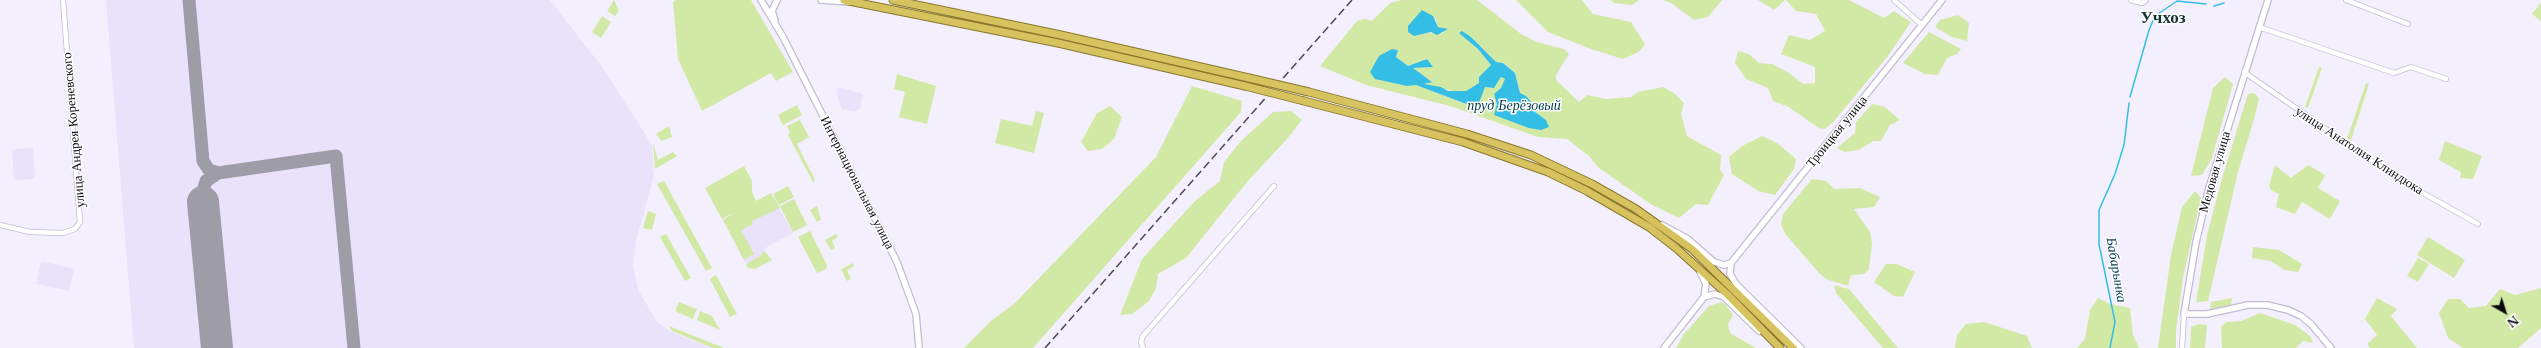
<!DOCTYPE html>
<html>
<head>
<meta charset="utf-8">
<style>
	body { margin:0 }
	#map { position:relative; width:2541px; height:348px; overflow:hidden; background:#f3effd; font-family:"Libre Baskerville",serif }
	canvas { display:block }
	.north { position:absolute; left:2485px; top:292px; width:40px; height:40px; -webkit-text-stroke:3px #fff; paint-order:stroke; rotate:141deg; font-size:11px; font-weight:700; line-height:16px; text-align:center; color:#0c0a11 }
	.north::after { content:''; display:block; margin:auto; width:14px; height:18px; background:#0c0a11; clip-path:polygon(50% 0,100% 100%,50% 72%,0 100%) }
</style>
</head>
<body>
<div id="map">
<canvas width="2541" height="348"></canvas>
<div class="north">N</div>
</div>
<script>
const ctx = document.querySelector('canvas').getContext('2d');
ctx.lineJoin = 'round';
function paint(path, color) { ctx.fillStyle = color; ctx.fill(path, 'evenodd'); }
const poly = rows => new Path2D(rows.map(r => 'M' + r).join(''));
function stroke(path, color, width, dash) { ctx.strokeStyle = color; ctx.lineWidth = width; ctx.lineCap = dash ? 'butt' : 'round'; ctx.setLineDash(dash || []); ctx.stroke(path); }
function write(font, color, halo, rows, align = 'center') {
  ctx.font = font + ' "Libre Baskerville",serif'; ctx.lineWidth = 3; ctx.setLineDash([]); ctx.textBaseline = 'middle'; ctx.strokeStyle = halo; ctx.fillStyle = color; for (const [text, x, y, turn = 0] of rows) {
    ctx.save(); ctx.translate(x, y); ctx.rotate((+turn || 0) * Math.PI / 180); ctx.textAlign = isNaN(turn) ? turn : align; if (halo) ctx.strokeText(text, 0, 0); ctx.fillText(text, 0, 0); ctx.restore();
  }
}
paint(poly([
	[106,0,550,0,603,68,652,145,654,175,636,241,633,265,638,290,658,323,672,332,711,348,134,348],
	[838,87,863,94,860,108,854,112,842,109,837,96],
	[33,148,35,179,14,180,12,149],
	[771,193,793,233,768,246,760,256,746,264,723,220],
	[41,261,74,269,69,291,36,284]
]), '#e9e2fa');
paint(poly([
	[614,0,619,10,615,16,607,11],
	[676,0,751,0,793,72,776,81,771,73,702,111,678,59,673,2],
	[1401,0,1477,0,1521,34,1537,42,1564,49,1569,54,1556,75,1556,80,1579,102,1587,95,1606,99,1631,97,1638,92,1663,87,1675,94,1684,103,1681,114,1687,136,1721,155,1720,170,1724,175,1708,205,1696,204,1679,218,1652,205,1599,168,1589,156,1567,139,1538,137,1450,106,1366,85,1320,66,1357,21,1365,19,1372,21,1390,3],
	[1435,18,1438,27,1445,28,1443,33,1420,33,1414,36],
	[1459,33,1471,37,1496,62,1504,63,1515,73,1520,93,1533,104,1535,112,1546,120,1541,130,1515,122,1494,94,1501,88,1506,79,1500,77,1494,88,1485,87,1476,108,1416,85,1407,86,1395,83,1392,49,1398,50,1396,57,1408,66,1427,59,1433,67,1412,68,1431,81,1423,84,1457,92,1466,91,1479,83,1491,65,1478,49],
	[1516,0,1582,0,1593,14,1631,22,1645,44,1639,52,1623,59,1591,49,1548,32],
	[1611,0,1639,0,1632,5,1614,3],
	[1663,0,1722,0,1708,17,1694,20,1671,3],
	[1758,0,1785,0,1774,10],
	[1786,0,1849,0,1884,18,1894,11,1911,22,1888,56,1835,120,1825,129,1819,128,1787,106,1773,101,1768,88,1746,79,1735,63,1738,51,1749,54,1759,63,1772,64,1789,73,1803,84,1815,83,1815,67,1781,54,1789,35,1810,40,1825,31,1816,14,1796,11],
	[2541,3,2541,21,2532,14],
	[1958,15,1969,23,1967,41,1952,37,1935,27,1940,20],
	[602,16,611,22,601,38,592,32],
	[1929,32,1961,49,1957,54,1947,58,1938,75,1925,74,1903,63],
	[2319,67,2322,68,2308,108,2305,107],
	[897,74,936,86,927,124,899,117,905,92,894,89],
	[2225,77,2233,84,2212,158,2202,175,2191,176,2213,88],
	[2366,83,2369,84,2351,140,2347,139],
	[1192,86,1242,101,1241,112,1033,348,964,348,992,320,1014,304,1156,157],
	[2254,93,2259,98,2255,116,2238,172,2208,301,2196,302,2207,235,2223,175,2248,94],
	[1872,104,1885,107,1900,120,1890,125,1881,141,1873,141,1859,150,1845,152,1837,148,1855,133,1856,122],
	[797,105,802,115,783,125,778,115],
	[1110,106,1122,117,1114,139,1102,149,1088,151,1081,142,1085,135,1097,113],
	[1036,111,1044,113,1034,153,995,143,1001,119,1032,126],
	[1291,111,1302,120,1287,139,1247,182,1186,258,1158,274,1156,288,1149,301,1132,314,1120,315,1142,259,1195,201,1220,181,1224,162,1241,141,1273,112],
	[800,120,809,137,797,144,815,180,813,182,788,135,790,132,787,126],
	[669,126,672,137,661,141,656,134],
	[1762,136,1777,143,1796,159,1794,169,1775,195,1758,191,1732,174,1729,157,1742,146],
	[2445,141,2482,156,2473,179,2460,178,2461,172,2439,160],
	[653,143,658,160,673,152,677,156,655,169],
	[2275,165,2291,178,2308,165,2325,175,2318,188,2340,201,2330,219,2302,202,2295,214,2276,207,2279,194,2272,191,2269,186],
	[744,166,752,181,752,192,756,201,771,193,780,208,752,221,753,224,741,230,754,254,744,260,723,220,735,212,722,219,705,188],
	[1812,179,1826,181,1834,189,1860,188,1880,197,1874,207,1854,209,1870,232,1872,244,1869,269,1864,274,1851,275,1848,286,1826,279,1820,274,1786,235,1781,225,1783,214],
	[664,181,712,268,706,271,657,184],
	[788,186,794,197,779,205,773,194],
	[2195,191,2201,198,2183,278,2176,331,2176,348,2158,348,2171,255,2182,207],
	[794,199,807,225,793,232,780,206],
	[817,206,821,220,817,222,810,210],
	[648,211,656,214,652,230,643,228],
	[810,231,827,265,826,269,817,273,798,237],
	[666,234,691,278,685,281,660,237],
	[836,234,838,237,832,241,835,248,831,250,825,240],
	[2428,237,2465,260,2454,278,2417,255],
	[2253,247,2279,250,2302,264,2298,272,2284,270,2271,261,2252,258],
	[764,251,772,260,755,269,748,268,746,264,760,256],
	[2418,258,2429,264,2418,282,2407,276],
	[853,263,854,266,847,270,851,279,847,281,841,269],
	[1886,264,1897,264,1915,272,1903,297,1894,296,1874,282],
	[716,275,737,314,730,317,710,279],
	[1834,285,1849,289,1898,348,1883,348,1836,293],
	[2541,288,2541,328,2518,348,2463,348,2448,338,2439,313,2448,299,2460,299,2469,308,2486,306,2500,289,2515,295],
	[2098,298,2110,304,2130,308,2133,335,2139,348,2077,348,2085,339,2090,310],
	[2232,298,2231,305,2210,309,2211,302],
	[2377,298,2397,309,2391,316,2417,348,2370,348,2367,344,2377,335,2365,319],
	[679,302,697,309,693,319,675,311],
	[1721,302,1725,304,1733,315,1728,325,1730,333,1756,348,1676,348,1684,334,1709,306],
	[700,311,712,316,720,330,697,320],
	[2260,313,2295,325,2311,337,2313,343,2303,341,2296,348,2222,348,2221,327,2226,322,2241,321],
	[1984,322,2027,336,2032,348,1955,348,1957,335,1966,324],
	[2199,324,2207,325,2205,348,2190,348,2191,327],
	[669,326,724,348,713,348,672,331]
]), '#d2e9a5');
paint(poly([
	[1422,10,1433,16,1438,27,1448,29,1437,35,1431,32,1414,36,1408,32,1408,26],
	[1462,31,1471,37,1496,62,1503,63,1515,73,1520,93,1526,96,1533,104,1535,112,1546,120,1549,127,1541,130,1529,128,1494,115,1497,104,1494,94,1501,88,1505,79,1501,77,1494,88,1485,87,1477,108,1416,85,1407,86,1375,79,1370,72,1379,56,1392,49,1398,50,1396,57,1408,66,1427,59,1433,67,1413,68,1432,82,1424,84,1441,87,1448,91,1466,91,1479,83,1479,77,1491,65,1478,49,1459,33]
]), '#34bee5');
stroke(poly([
	[2214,6,2224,3],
	[2130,97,2149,30,2155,16,2177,1,2206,4],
	[2110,348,2115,322,2099,244,2099,210,2115,174,2124,145,2129,103]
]), '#34bee5', 1.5);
stroke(poly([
	[189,0,203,161,209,170,218,173,336,156,354,348],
	[203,202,203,191,206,181,218,173]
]), '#9e9ca7', 13);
stroke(poly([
	[203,202,217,348]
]), '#9e9ca7', 32);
const minor = poly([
	[1894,0,1922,25],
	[2131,0,2142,3,2146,0],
	[2346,0,2408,24],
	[2259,27,2394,73,2411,67,2446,79],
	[2244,72,2398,179,2478,224],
	[0,225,30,232,63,233,75,229,80,222,63,0],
	[1143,348,1141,342,1143,336,1274,186],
	[2182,348,2184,314]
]);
const tertiary = poly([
	[761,0,783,37,897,262,916,314,919,348],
	[821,0,850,2],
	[2268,0,2209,188,2196,242,2184,314,2207,314,2248,305,2267,305,2288,310,2301,316,2311,324,2331,348],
	[775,20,772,11,777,0],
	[1662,225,1688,239,1714,262,1724,265,1731,263],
	[1700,272,1706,284,1704,297],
	[1704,297,1715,294,1724,297,1759,331],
	[1664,348,1704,297],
	[1801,348,1736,284,1730,274,1731,263,1942,0]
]);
const trunk = poly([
	[844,0,1058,43,1245,86],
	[893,0,1061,35,1249,78],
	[1309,92,1467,134,1531,155,1592,184,1636,209,1692,249,1793,348],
	[1304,101,1463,142,1548,172,1587,191,1649,227,1676,248,1727,294,1780,348]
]);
stroke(minor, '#c2bbd1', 6);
stroke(tertiary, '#c2bbd1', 8);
stroke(trunk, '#89772a', 9);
stroke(minor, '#fff', 4.5);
stroke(tertiary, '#fff', 5.5);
stroke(trunk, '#d7c260', 7);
stroke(poly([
	[1045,348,1352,0]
]), '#4a4851', 1.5, [8, 4]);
const trunkBridge = poly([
	[1249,78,1309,92],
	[1245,86,1304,101]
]);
stroke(trunkBridge, '#89772a', 9, []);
stroke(trunkBridge, '#d7c260', 7);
write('13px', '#0c0a11', '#fff', [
	["улица Андрея Кореневского",74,130,-95],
	["Троицкая улица",1837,132,-51],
	["улица Анатолия Клиндюка",2359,151,33],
	["Медовая улица",2215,172,-74],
	["Интернациональная улица",857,183,63]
]);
write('italic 14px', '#003c4c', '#fff', [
	["пруд Берёзовый",1514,106],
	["Бабарынка",2116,270,80]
]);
write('bold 17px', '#133530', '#fff', [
	["Учхоз",2163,18]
]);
</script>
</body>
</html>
